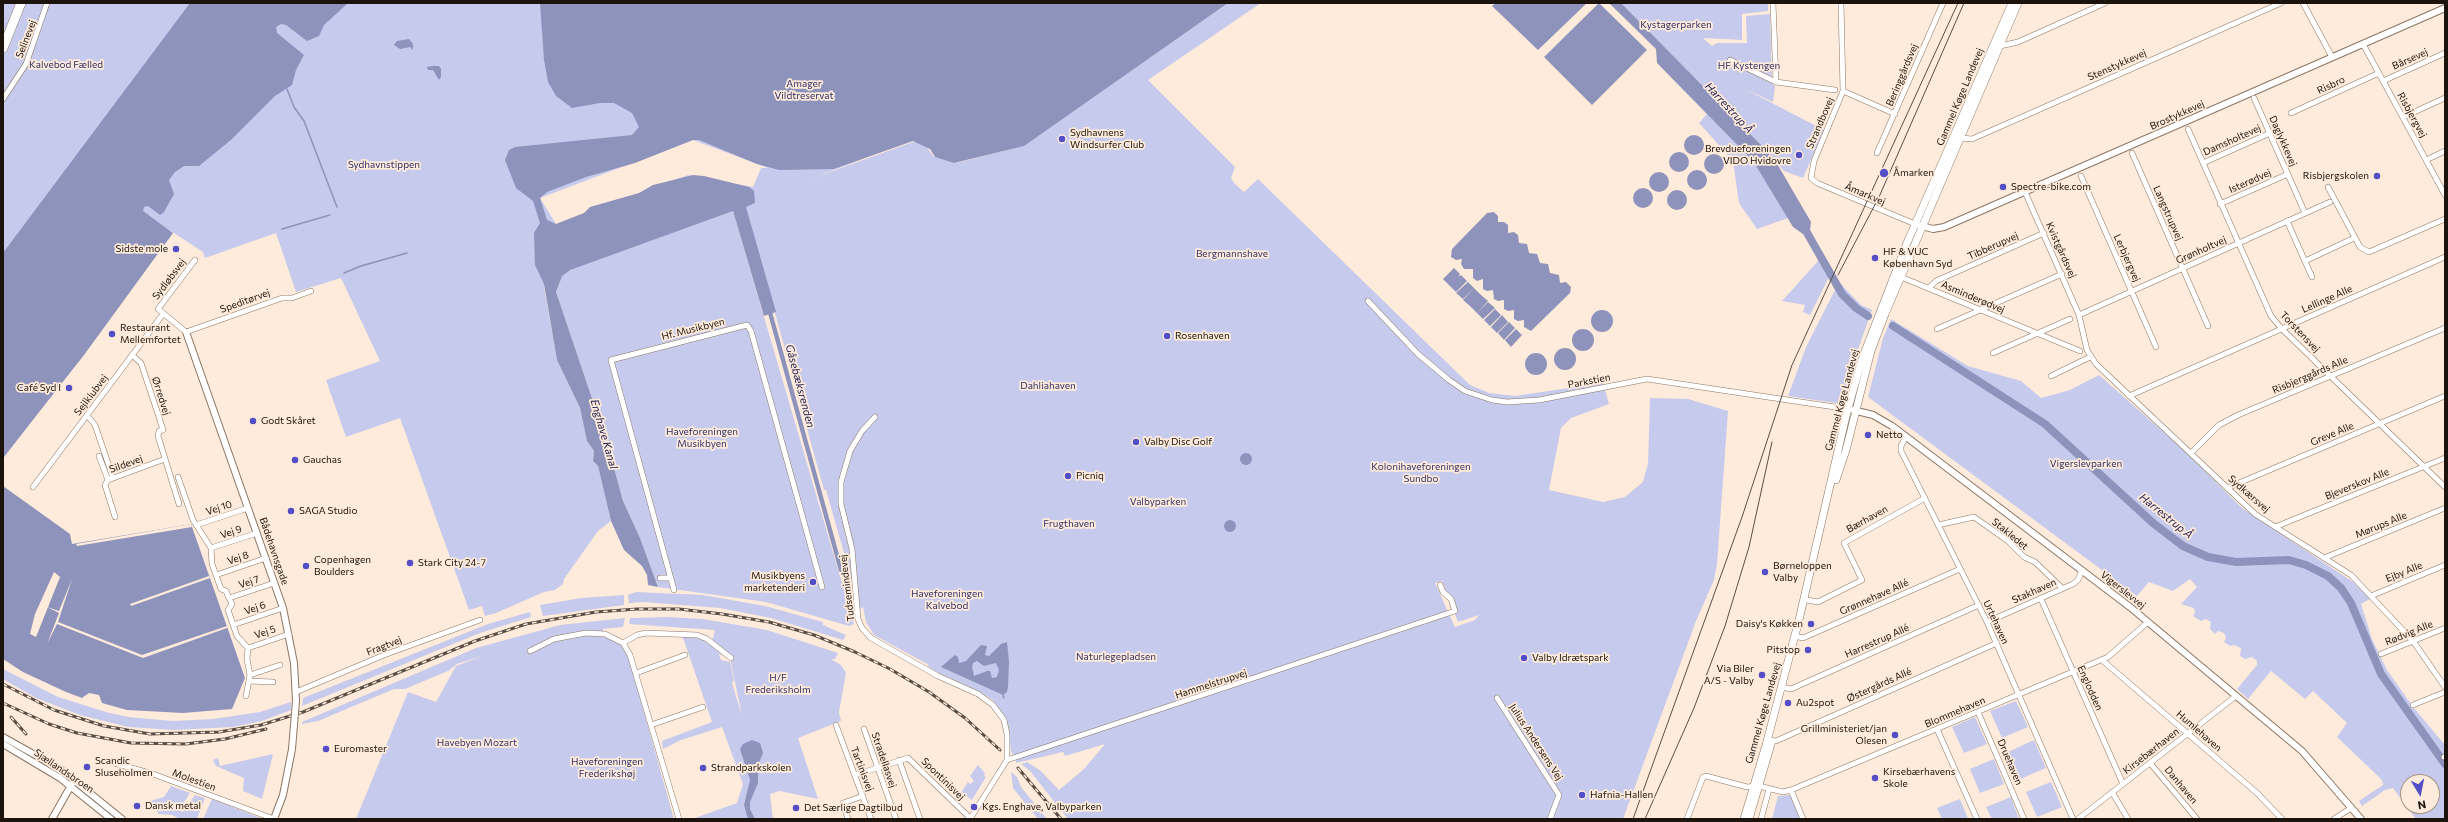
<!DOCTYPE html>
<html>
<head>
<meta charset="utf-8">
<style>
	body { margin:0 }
	#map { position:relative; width:2448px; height:822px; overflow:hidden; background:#ffebdb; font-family:Commissioner,sans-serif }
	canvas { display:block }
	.frame { position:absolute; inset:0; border:4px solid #1b130c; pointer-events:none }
	.north { position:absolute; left:2400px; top:774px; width:40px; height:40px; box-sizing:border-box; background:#ffebdb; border:1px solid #a49588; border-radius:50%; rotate:170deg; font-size:11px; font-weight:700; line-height:16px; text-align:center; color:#1b130c }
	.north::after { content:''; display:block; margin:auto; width:14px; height:18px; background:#524ec5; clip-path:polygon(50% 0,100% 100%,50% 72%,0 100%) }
</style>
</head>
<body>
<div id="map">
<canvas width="2448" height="822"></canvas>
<div class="frame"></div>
<div class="north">N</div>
</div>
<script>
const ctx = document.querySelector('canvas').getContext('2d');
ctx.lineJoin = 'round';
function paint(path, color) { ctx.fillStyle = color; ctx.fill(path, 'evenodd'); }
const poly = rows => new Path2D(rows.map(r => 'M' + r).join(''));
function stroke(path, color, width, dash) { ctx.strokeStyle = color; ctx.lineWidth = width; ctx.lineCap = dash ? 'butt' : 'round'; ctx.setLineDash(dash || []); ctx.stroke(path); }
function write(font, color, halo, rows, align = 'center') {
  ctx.font = font + ' Commissioner,sans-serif'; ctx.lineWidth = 3.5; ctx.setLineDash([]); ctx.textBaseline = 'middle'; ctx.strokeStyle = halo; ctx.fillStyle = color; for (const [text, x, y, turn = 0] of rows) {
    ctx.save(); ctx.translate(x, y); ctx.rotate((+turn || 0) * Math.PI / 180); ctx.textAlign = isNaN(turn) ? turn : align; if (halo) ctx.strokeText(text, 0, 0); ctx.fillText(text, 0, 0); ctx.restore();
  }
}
paint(poly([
	[3,3,1225,3,954,162,956,163,1023,146,1228,3,1261,3,1148,80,1235,167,1231,178,1235,184,1244,192,1258,179,1470,385,1489,393,1515,396,1603,383,1609,404,1571,418,1561,428,1549,490,1603,502,1625,497,1643,482,1648,464,1650,398,1688,399,1728,411,1717,564,1714,580,1696,621,1623,819,1068,819,1030,771,1021,764,1027,762,1041,771,1059,790,1084,769,1105,744,1065,756,1063,752,1016,763,1015,756,1011,752,1008,723,993,700,980,692,937,672,927,666,929,665,874,635,866,622,863,607,860,609,826,490,824,490,745,205,725,214,733,211,854,624,849,626,766,602,658,587,640,538,623,501,608,446,556,293,560,280,544,287,557,360,580,408,587,441,594,451,593,461,598,466,611,521,598,531,564,579,563,584,555,590,544,592,496,613,485,616,482,606,469,610,400,418,346,437,326,380,380,361,341,278,296,292,276,233,205,258,203,252,157,222,171,236,3,459],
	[920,137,939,158,934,157,921,139,805,181],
	[693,140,768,168,761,168,753,187,688,175,556,224,540,198],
	[1442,581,1458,622,1479,615,1475,620,1455,627,1435,583],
	[1621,3,1768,3,1768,11,1742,14,1742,40,1703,38,1712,46,1717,43,1747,43,1746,16,1770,14,1772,84,1775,86,1773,102,1743,88,1824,130,1803,178,1784,171,1765,149],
	[1707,114,1753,161,1788,218,1757,229,1739,203,1733,161,1699,123],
	[1819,260,1829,277,1810,315,1803,312,1805,305,1782,301],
	[1839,282,1861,305,1872,310,1855,358,1842,404,1788,396,1806,347],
	[1891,319,1968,366,2021,381,2041,398,2070,390,2099,375,2185,451,2242,508,2353,582,2370,599,2361,604,2372,639,2387,670,2413,707,2445,745,2445,819,2416,819,2393,788,2385,790,2362,806,2359,801,2383,785,2382,780,2337,737,2347,723,2313,691,2305,699,2271,671,2248,699,2237,689,2257,665,2257,661,2252,657,2245,659,2240,656,2241,648,2234,645,2230,646,2224,642,2226,638,2224,633,2218,631,2215,634,2210,629,2211,622,2206,619,2201,621,2193,616,2195,612,2194,608,2181,604,2197,587,2190,579,2173,591,2149,582,2137,596,1868,397,1883,338],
	[2408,782,2432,782,2432,806,2408,806],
	[636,592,703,595,765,606,823,622,823,625,846,635,843,640,771,618,720,608,644,602,629,603,628,595],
	[624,595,624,605,543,616,540,605,581,598],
	[530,612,531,617,480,633,302,706,303,698,488,624],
	[668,617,703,619,767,630,838,653,835,659,831,659,841,665,846,673,839,712,841,721,798,738,818,799,779,791,770,794,773,819,692,819,737,803,743,784,722,727,681,740,663,749,662,741,712,722,682,635,699,638,711,645,715,630,629,624,630,618],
	[719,654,730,658,742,716,732,683,734,680,730,662,721,660],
	[625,618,623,627,602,629,626,648,674,819,356,819,408,692,436,702,456,666,485,655,457,664,448,671,405,689,394,689,318,721,302,724,302,722,476,648,560,625],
	[3,669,58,697,106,712,128,717,173,721,213,719,260,712,291,702,291,710,262,721,233,727,174,730,128,727,80,715,36,698,3,679],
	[2016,701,2028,727,2002,738,1990,711],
	[1975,717,1987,744,1964,753,1952,727],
	[2034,740,2046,768,2020,779,2008,752],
	[273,754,262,799,243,791,244,778,216,766,213,760,218,758,220,766],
	[1994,759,2004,784,1980,793,1970,769],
	[978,765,985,773,984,776,986,777,972,800,961,793,968,782,970,784,974,781,970,776],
	[1011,772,1017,777,1021,787,1047,819,1038,819,1013,788],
	[2051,782,2062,807,2037,817,2026,792],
	[171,786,190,793,179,810,183,812,195,795,205,798,197,819,180,819,172,815,158,814,156,804,147,802,164,797],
	[1790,795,1800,819,1772,819,1778,796],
	[2011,797,2019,819,1992,819,1986,807],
	[212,799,263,819,203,819],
	[1960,799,1968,819,1942,819,1937,808]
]), '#c6caec');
paint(poly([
	[190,3,348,3,324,25,319,36,307,41,286,25,281,24,276,27,277,33,304,55,296,70,292,85,275,96,232,139,199,166,184,166,175,172,169,180,174,194,164,212,160,215,148,206,144,207,143,211,173,233,84,355,3,458,3,253],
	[540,3,1228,3,1024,146,954,163,935,157,930,149,913,141,834,169,779,170,757,164,699,140,693,140,635,163,586,177,547,192,540,198,547,220,556,224,584,213,590,207,639,193,653,185,693,175,704,176,749,187,754,191,755,203,746,207,776,312,764,316,733,211,570,270,562,276,556,292,608,446,623,501,640,538,658,587,648,585,647,575,642,566,624,550,611,521,598,466,593,461,594,451,587,441,580,408,557,360,544,284,535,265,534,233,540,223,533,201,516,188,505,160,509,150,515,147,632,135,639,127,632,113,614,103,600,103,572,108,556,96,548,82,544,60],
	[1496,3,1587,3,1538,50,1492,6],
	[1599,3,1647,50,1592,105,1544,57],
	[1609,3,1621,3,1765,149,1779,167,1811,222,1810,230,1803,234,1793,227,1753,161,1657,63,1656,49],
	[409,39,413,44,413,50,410,47,400,49,394,45,397,41],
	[432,66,439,66,441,69,441,77,439,80,433,70,428,70,427,67],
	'1684 145a10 10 0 1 1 20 0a10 10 0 1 1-20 0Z',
	'1669 162a10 10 0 1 1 20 0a10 10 0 1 1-20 0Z',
	'1704 164a10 10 0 1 1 20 0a10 10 0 1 1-20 0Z',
	'1687 180a10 10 0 1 1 20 0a10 10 0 1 1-20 0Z',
	'1649 182a10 10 0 1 1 20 0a10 10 0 1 1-20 0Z',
	'1633 198a10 10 0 1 1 20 0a10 10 0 1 1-20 0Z',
	'1667 200a10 10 0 1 1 20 0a10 10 0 1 1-20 0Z',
	[1494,212,1498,216,1498,222,1504,222,1508,225,1508,233,1514,232,1518,235,1519,243,1527,244,1529,253,1537,254,1540,263,1548,264,1550,273,1559,275,1560,283,1566,282,1571,287,1570,293,1531,331,1524,327,1524,320,1518,321,1514,319,1514,310,1508,311,1504,309,1504,300,1498,301,1494,299,1493,290,1487,291,1483,289,1483,279,1477,281,1473,278,1473,269,1464,269,1461,264,1462,259,1456,260,1451,257,1452,249,1487,213],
	[1454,268,1460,274,1458,277,1461,275,1467,281,1456,292,1443,279],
	[1468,282,1474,288,1463,299,1456,293],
	[1474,288,1481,295,1470,306,1463,300],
	[1481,295,1488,301,1477,313,1470,306],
	[1488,302,1495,308,1483,319,1477,313],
	[1495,309,1501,315,1490,326,1484,320],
	'1591 321a11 11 0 1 1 22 0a11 11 0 1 1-22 0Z',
	[1502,315,1508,322,1497,333,1491,327],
	[1509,322,1515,328,1504,340,1498,333],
	[1516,329,1522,335,1511,347,1505,340],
	'1572 340a11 11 0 1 1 22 0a11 11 0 1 1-22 0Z',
	'1554 359a11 11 0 1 1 22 0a11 11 0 1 1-22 0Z',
	'1525 364a11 11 0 1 1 22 0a11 11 0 1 1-22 0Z',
	'1240 459a6 6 0 1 1 12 0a6 6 0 1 1-12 0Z',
	[3,486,70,534,72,544,191,524,245,678,232,709,183,713,127,710,102,703,99,695,89,693,82,698,66,692,23,672,3,659],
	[54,572,60,577,36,637,30,634,35,614],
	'1224 526a6 6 0 1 1 12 0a6 6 0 1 1-12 0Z',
	[1007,642,1009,662,1008,686,1007,692,1003,695,941,667,955,655,958,657,959,663,966,661,981,645,987,646,985,655,989,656,1001,644],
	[977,661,984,666,996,663,999,670,997,677,992,678,990,671,987,671,974,676,972,667,973,663],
	[752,740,760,743,763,753,758,765,758,783,750,802,750,809,755,819,748,819,744,805,750,780,740,749,743,744]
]), '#8e93bb');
paint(poly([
	[191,524,192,527,77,546,76,544],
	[209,576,210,578,131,606,130,604],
	[72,579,58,622,142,655,227,626,227,628,143,658,57,624,47,644,59,613,47,607,59,611]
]), '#ffebdb');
stroke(poly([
	[287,89,294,107,304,121,337,207],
	[282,229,330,215],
	[344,273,361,266,407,253],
	[1003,695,1004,698]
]), '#8e93bb', 1.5);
stroke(poly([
	[769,309,841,570]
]), '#8e93bb', 4.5);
stroke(poly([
	[1802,224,1842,294,1856,308,1868,316],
	[1893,326,2045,424,2153,523,2183,546,2208,557,2236,562,2289,560,2306,565,2328,576,2341,588,2351,603,2381,674,2445,764]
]), '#8e93bb', 8);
const minor = poly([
	[1773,3,1776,82],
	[1841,3,1843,91,1814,161,1811,178,1817,183,1915,224],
	[2303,3,2332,57],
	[2363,44,2445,195],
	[2000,46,2018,42,2105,3],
	[1730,60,1776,82,1835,90],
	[2383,81,2445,53],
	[1843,91,1895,114],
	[2254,98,2305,213],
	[3,99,26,64,47,3],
	[2291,113,2379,73],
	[2403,117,2445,98],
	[2188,129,2271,316,2282,329,2445,487],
	[1960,138,1972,139,2281,3],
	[1877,153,1943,3],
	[2132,153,2208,326],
	[2426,160,2445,151],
	[2203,163,2270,133],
	[2081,176,2156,347],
	[2328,187,2360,247,2369,252,2445,219],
	[2025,192,2079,315,2087,350,2096,364,2255,514,2351,575,2413,641,2445,687],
	[2220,204,2288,174],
	[2287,221,2312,277],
	[195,260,158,309,186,332,282,298,292,298,311,291],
	[2305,261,2352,239],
	[1901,277,2080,351],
	[1929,288,1936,281,2044,233],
	[1368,301,1418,354,1449,380,1465,391,1492,400,1507,402,1539,400,1647,379,1848,409],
	[2079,315,2330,202],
	[1937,329,2062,274],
	[1993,353,2070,319],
	[132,355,141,363,158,414,163,430,159,431,158,436,179,504],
	[2051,376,2090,357],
	[2129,396,2445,257],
	[87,415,95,425,113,478],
	[875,417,862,431,850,451,841,482,841,504,852,549,858,619,862,628,871,638,938,676,978,694,993,705,1004,720,1007,734,1007,760],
	[1906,437,1901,446,1901,451,1987,622,2073,819],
	[2191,453,2219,425,2238,415,2445,328],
	[99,456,108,480],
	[178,477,193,520,211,548,212,564,221,589,226,591,229,598,232,604,228,610,237,636,248,648,247,659,250,675,246,696],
	[33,487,163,314],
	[2227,488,2445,396],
	[115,517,105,485,108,480,165,459],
	[196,525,248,508],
	[1938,525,1974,517,2008,541,2024,557,2035,562,2062,588],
	[2275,527,2445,458],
	[211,548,257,533],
	[2324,558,2445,508],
	[216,575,266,558],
	[660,578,671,578],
	[674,590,611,360,747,325,751,331,822,587],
	[2371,596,2445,565],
	[229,598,274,583],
	[2041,599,2123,784],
	[1807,600,1818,602,1862,580,1844,543,1925,498],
	[1987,622,2073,584,2078,580,2082,570],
	[233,625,283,608],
	[1795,636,1803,638,1960,569],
	[623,643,637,635,646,633,697,635,707,639,731,658],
	[248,648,289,634],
	[530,651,554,639,586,633,605,634,623,643,630,655,679,819],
	[2381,654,2445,628],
	[2102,660,2257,793,2282,819],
	[636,673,685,655],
	[250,675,280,665],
	[249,681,273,682],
	[1781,687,1791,689,1979,605],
	[296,692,384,655,480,620],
	[1497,698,1559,795,1550,819],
	[2413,705,2445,692],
	[1978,712,2024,819],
	[651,725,703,707],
	[836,725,871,819],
	[864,729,896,819],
	[1937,729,1977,819],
	[1767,740,1776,741,1997,643],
	[2444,757,2445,757],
	[899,760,920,819],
	[107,761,153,774,274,819],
	[2150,763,2197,819],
	[855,775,908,758,971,819],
	[1791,790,1803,819],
	[2112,792,2128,819],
	[848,819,843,803,863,796],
	[970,819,1007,760,1455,611,1451,599,1443,592,1440,585],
	[1687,819,1703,777,1706,776,1747,787,1759,786,1783,792,1791,790,2108,657,2148,622],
	[1761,819,1769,789],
	[2078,819,2236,696],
	[2334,819,2351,808]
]);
const tertiary = poly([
	[1918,225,1933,229,1944,227,2445,8],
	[186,332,283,608,294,663,296,701],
	[1853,410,1873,415,1892,426,2130,607,2302,751,2361,819],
	[3,737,60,769,122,819],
	[3,744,60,778,111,819],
	[52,819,73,782],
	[274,819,283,795,292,749]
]);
const secondary = poly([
	[1836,480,1846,450,1871,351,1885,314,2018,3],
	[1744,819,1766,745,1799,620,1846,416,1862,359,1907,243,2012,3],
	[1749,819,1771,744]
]);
const motorway = poly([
	[3,48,21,3]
]);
stroke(minor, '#8b7664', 6);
stroke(tertiary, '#8b7664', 8);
stroke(secondary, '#8b7664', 8);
stroke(motorway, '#8b7664', 10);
stroke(minor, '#fff', 5);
stroke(tertiary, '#fff', 6);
stroke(secondary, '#fff', 7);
stroke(motorway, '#fff', 9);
stroke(poly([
	[1838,275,1879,197,1964,3],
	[1633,819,1742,517,1792,365,1958,3],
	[1645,819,1694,708,1725,626,1749,547,1772,442]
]), '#594e45', 1);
const rail = poly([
	[3,684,54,710,104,726,150,734,219,732,261,725,303,712,475,641,526,624,596,612,637,609,679,609,722,614,769,622,814,635,855,652,890,669,929,692,965,718,1000,750],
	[3,703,49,724,77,733,131,743,186,744,225,739,266,729],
	[11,717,26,734],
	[1018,768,1061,819]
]);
stroke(rail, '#594e45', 3);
stroke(rail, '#ffebdb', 1.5, [4.5]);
const tertiaryBridge = poly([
	[292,749,296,701]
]);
stroke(tertiaryBridge, '#8b7664', 8, []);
stroke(tertiaryBridge, '#fff', 6);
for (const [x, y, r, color] of [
	[1062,139,4,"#524ec5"],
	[1799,155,4,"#524ec5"],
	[1884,173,5,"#524ec5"],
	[2377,176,4,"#524ec5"],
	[2003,187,4,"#524ec5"],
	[176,249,4,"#524ec5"],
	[1875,258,4,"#524ec5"],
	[112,334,4,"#524ec5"],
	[1167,336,4,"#524ec5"],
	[69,388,4,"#524ec5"],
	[253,421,4,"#524ec5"],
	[1868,435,4,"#524ec5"],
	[1136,442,4,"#524ec5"],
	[295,460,4,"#524ec5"],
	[1068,476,4,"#524ec5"],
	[291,511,4,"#524ec5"],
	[410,563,4,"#524ec5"],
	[306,566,4,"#524ec5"],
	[1765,572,4,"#524ec5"],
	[813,582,4,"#524ec5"],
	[1811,624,4,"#524ec5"],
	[1808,650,4,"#524ec5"],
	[1524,658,4,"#524ec5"],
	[1762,675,4,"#524ec5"],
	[1788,703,4,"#524ec5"],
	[1895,735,4,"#524ec5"],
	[326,749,4,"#524ec5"],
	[87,767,4,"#524ec5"],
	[703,768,4,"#524ec5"],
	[1875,778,4,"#524ec5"],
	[1582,795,4,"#524ec5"],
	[137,806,4,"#524ec5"],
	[974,807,4,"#524ec5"],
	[796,808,4,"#524ec5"]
]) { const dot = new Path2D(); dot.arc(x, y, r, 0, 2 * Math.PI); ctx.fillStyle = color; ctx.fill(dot); stroke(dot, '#ffebdb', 1.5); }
write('10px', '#303166', '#ffebdb', [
	["Kystagerparken",1676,25],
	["Kalvebod Fælled",66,65],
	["HF Kystengen",1749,66],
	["Amager",804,84],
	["Vildtreservat",804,96],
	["Sydhavnstippen",384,165],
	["Bergmannshave",1232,254],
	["Dahliahaven",1048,386],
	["Haveforeningen",702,432],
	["Musikbyen",702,444],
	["Vigerslevparken",2086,464],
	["Kolonihaveforeningen",1421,467],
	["Sundbo",1421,479],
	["Valbyparken",1158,502],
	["Frugthaven",1069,524],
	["Haveforeningen",947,594],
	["Kalvebod",947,606],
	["Naturlegepladsen",1116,657],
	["H/F",778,678],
	["Frederiksholm",778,690],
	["Havebyen Mozart",477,743],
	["Haveforeningen",607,762],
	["Frederikshøj",607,774]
]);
write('10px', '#1b130c', '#ffebdb', [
	["Selinevej",26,39,-69],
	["Bårsevej",2410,59,-24],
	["Stenstykkevej",2117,65,-24],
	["Beringgårdsvej",1902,75,-67],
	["Risbro",2331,85,-25],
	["Gammel Køge Landevej",1960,97,-67],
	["Brostykkevej",2177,115,-24],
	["Risbjergvej",2412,115,61],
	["Strandbovej",1820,123,-67],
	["Damsholtevej",2232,140,-24],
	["Daglykkevej",2283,141,66],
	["Isterødvej",2250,181,-24],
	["Åmarkvej",1865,194,23],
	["Langstrupvej",2168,213,66],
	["Tibberupvej",1993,246,-24],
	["Kvistgårdsvej",2061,250,66],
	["Grønholtvej",2201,250,-24],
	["Lerbjergvej",2127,258,66],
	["Sydløbsvej",169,279,-53],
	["Asminderødvej",1973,297,23],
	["Lellinge Alle",2327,299,-24],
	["Speditørvej",245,301,-20],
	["Hf. Musikbyen",693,329,-14],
	["Torstensvej",2300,332,46],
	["Risbjerggårds Alle",2310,375,-23],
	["Parkstien",1589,381,-11],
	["Sejlklubvej",91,395,-53],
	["Ørredvej",161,396,72],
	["Gammel Køge Landevej",1842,400,-75],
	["Greve Alle",2332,434,-23],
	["Sildevej",126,464,-20],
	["Bjeverskov Alle",2357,484,-22],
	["Sydkærsvej",2249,494,41],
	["Vej 10",219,508,-18],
	["Bærhaven",1867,519,-29],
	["Mørups Alle",2381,525,-22],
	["Vej 9",231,532,-19],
	["Stakledet",2010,534,39],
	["Bådehavnsgade",274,551,71],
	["Vej 8",238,558,-19],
	["Ejby Alle",2404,572,-22],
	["Vej 7",249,582,-19],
	["Tudsemindevej",847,588,-97],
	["Vigerslevvej",2123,590,38],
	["Stakhaven",2034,591,-24],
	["Grønnehave Allé",1874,597,-24],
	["Vej 6",255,608,-19],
	["Urtehaven",1996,622,65],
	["Vej 5",265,632,-19],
	["Rødvig Alle",2409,633,-22],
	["Harrestrup Allé",1877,641,-24],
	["Fragtvej",384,646,-21],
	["Hammelstrupvej",1211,684,-18],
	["Østergårds Allé",1879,685,-24],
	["Englodden",2090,688,66],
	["Blommehaven",1955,712,-23],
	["Gammel Køge Landevej",1763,713,-74],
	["Humlehaven",2199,731,41],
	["Julius Andersens Vej",1536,742,57],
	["Kirsebærhaven",2151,751,-38],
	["Stradellasvej",884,760,71],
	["Druehaven",2010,762,67],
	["Tartinisvej",862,769,69],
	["Sjællandsbroen",64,771,34],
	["Spontinisvej",943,779,44],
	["Molestien",194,780,20],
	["Danhaven",2181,785,50]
]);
write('10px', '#1b130c', '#ffebdb', [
	["Sydhavnens",1070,133],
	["Windsurfer Club",1070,145],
	["Brevdueforeningen",1791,149,"right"],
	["VIDO Hvidovre",1791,161,"right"],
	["Åmarken",1893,173],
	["Risbjergskolen",2369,176,"right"],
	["Spectre-bike.com",2011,187],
	["Sidste mole",168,249,"right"],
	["HF & VUC",1883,252],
	["København Syd",1883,264],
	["Restaurant",120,328],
	["Mellemfortet",120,340],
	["Rosenhaven",1175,336],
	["Café Syd I",61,388,"right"],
	["Godt Skåret",261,421],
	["Netto",1876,435],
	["Valby Disc Golf",1144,442],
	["Gauchas",303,460],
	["Picniq",1076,476],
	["SAGA Studio",299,511],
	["Copenhagen",314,560],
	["Boulders",314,572],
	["Stark City 24-7",418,563],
	["Børneloppen",1773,566],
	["Valby",1773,578],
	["Musikbyens",805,576,"right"],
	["marketenderi",805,588,"right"],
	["Daisy's Køkken",1803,624,"right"],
	["Pitstop",1800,650,"right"],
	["Valby Idrætspark",1532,658],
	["Via Biler",1754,669,"right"],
	["A/S - Valby",1754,681,"right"],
	["Au2spot",1796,703],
	["Grillministeriet/jan",1887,729,"right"],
	["Olesen",1887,741,"right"],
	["Euromaster",334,749],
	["Scandic",95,761],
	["Sluseholmen",95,773],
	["Strandparkskolen",711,768],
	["Kirsebærhavens",1883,772],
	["Skole",1883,784],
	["Hafnia-Hallen",1590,795],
	["Dansk metal",145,806],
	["Kgs. Enghave, Valbyparken",982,807],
	["Det Særlige Dagtilbud",804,808]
], 'left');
write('italic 11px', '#222254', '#ffebdb', [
	["Harrestrup Å",1729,108,47],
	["Gåsebæksrenden",800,386,75],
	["Enghave Kanal",604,434,74],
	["Harrestrup Å",2166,516,39]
]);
</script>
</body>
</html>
